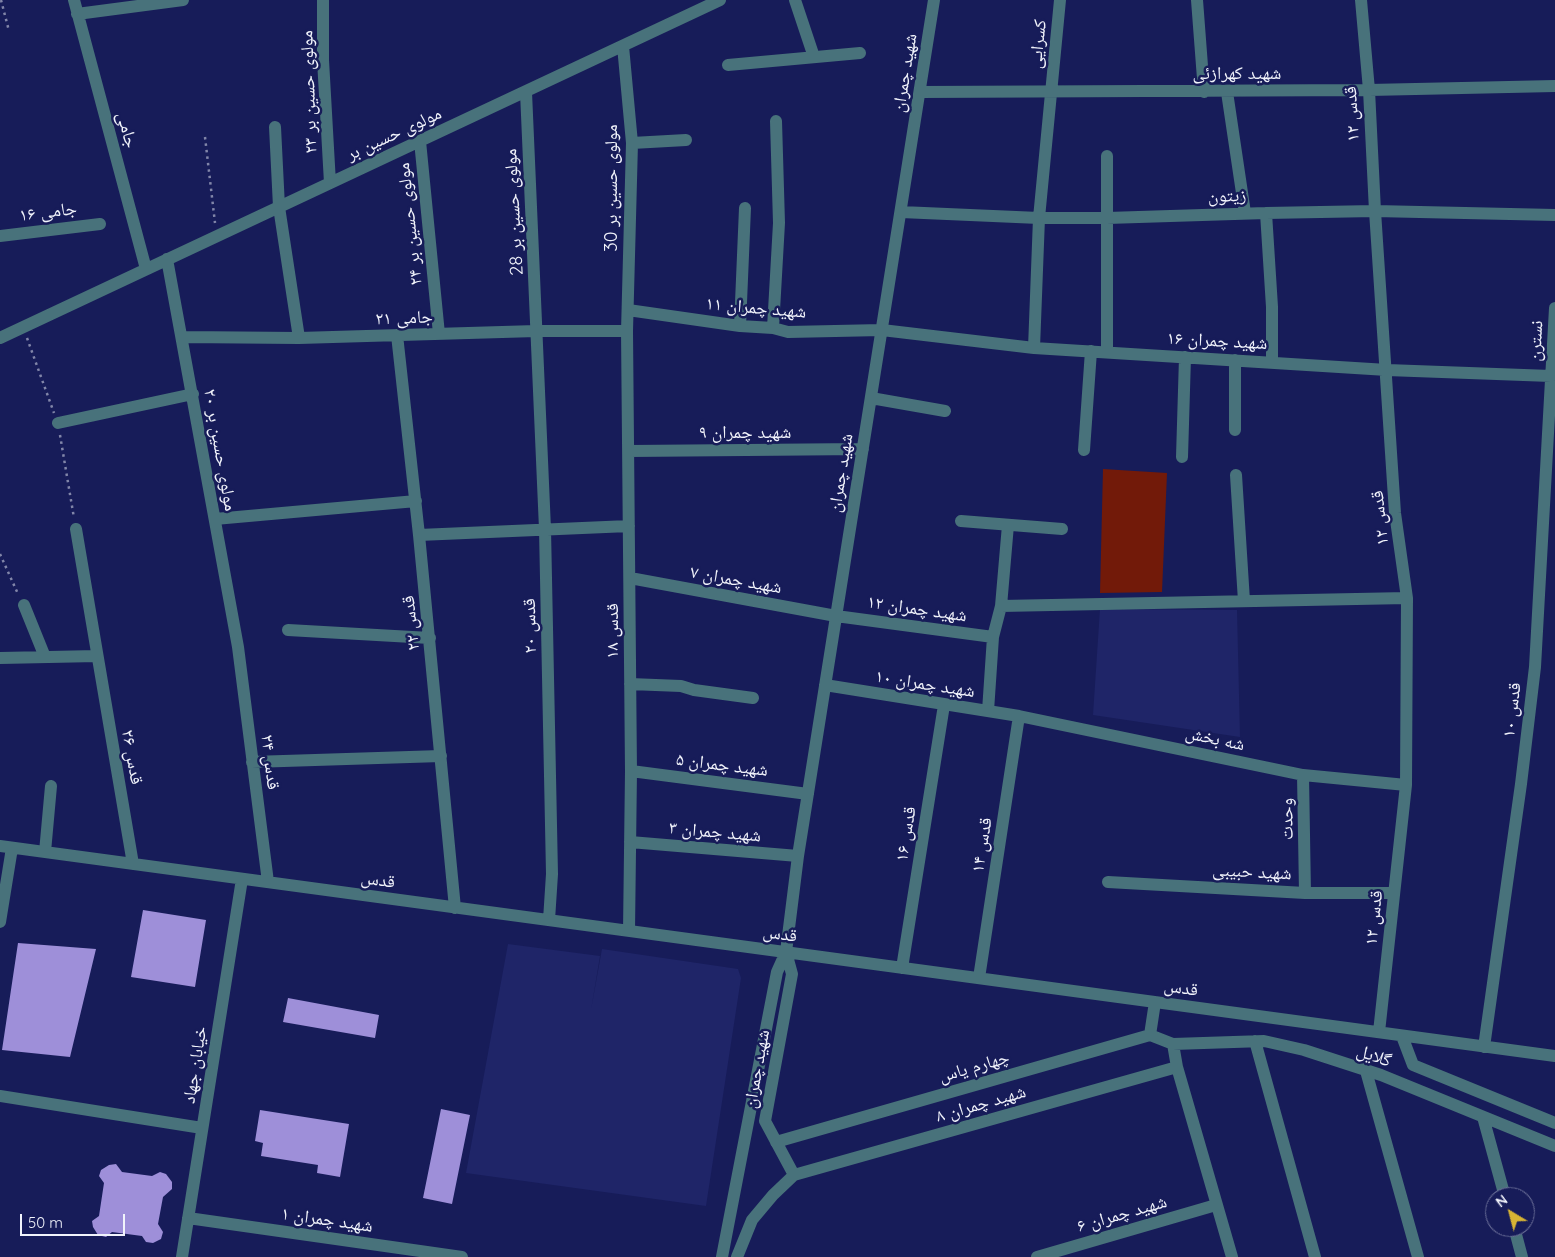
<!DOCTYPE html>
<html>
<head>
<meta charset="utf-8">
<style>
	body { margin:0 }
	#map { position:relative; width:1555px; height:1257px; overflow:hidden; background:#171c59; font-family:Quicksand,sans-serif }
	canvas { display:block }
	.north { position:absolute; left:1485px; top:1187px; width:50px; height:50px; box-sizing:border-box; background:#171c59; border:1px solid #6e729a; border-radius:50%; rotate:323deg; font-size:14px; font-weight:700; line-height:20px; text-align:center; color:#f1f3fb }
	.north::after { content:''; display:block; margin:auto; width:18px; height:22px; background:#d7b434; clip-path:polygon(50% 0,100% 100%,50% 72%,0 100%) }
	.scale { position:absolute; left:20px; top:1214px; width:105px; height:22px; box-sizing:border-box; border:2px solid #f1f3fb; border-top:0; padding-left:6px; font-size:15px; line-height:18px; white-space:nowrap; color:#f1f3fb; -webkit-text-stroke:4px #171c59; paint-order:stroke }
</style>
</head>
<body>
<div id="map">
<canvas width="1555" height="1257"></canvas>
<div class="north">N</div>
<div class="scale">50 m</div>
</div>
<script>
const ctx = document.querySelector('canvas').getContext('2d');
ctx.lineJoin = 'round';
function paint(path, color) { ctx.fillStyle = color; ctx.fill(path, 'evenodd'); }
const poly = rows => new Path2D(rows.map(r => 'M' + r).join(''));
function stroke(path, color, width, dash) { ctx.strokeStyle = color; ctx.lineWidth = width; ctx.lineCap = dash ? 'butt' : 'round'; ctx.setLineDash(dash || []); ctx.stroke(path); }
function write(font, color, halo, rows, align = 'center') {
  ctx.font = font + ' Quicksand,"Noto Naskh Arabic",sans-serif'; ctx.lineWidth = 5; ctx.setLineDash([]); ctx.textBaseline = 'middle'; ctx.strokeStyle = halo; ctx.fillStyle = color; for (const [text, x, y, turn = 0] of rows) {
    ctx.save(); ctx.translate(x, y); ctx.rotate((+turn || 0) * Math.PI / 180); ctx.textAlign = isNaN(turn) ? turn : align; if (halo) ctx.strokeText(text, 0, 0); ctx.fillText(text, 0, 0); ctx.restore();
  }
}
paint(poly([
	[1100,609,1237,610,1240,737,1093,715],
	[508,944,600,956,591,1010,602,949,738,969,741,978,706,1206,466,1173]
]), '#1f2568');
paint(poly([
	[1103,469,1167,473,1162,592,1100,593]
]), '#721a09');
paint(poly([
	[143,910,206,920,195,987,131,977],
	[18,943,96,949,70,1057,2,1050],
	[288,998,379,1015,375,1038,283,1022],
	[441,1109,470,1115,452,1204,423,1198],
	[260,1110,349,1124,340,1177,317,1173,318,1165,261,1156,263,1143,255,1141],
	[116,1164,122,1172,152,1176,160,1172,166,1174,172,1182,172,1189,163,1197,158,1224,163,1232,161,1239,153,1243,146,1242,142,1236,112,1232,106,1237,98,1235,93,1227,92,1221,99,1216,104,1183,99,1176,101,1170,109,1165]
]), '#9e8fd9');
stroke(poly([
	[1,0,9,31],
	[205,137,215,223],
	[27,338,54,413],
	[60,435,74,518],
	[0,554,18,594]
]), '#8286a9', 2.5, [2.5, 4]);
stroke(poly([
	[74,0,146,269],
	[323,0,323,60,330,183],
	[795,0,814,57],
	[1197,0,1204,92],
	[1361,0,1369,90,1375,211,1395,513,1407,598,1406,785,1379,1032],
	[77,14,183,0],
	[623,46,632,143,627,331,631,771,629,931],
	[728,65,860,53],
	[526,92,545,529,552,874,549,920],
	[920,92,1369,90,1555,86],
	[1227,92,1245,213],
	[275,127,279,207,299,338],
	[420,141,439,334],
	[632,143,686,140],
	[901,212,1039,218,1107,218,1266,213,1375,211,1555,215],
	[1266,213,1272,307,1272,362],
	[0,236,100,224],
	[167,259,238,647,268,882],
	[628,310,740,326,773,328,788,332,882,330,1034,348,1387,370,1551,376],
	[740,326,745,208],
	[773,328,779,223,776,121],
	[397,335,419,535,455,908],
	[182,337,299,338,536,331,627,331],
	[0,338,720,0],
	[1034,348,1039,218,1060,0],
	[1107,352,1107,156],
	[871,398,945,411],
	[58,423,193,394],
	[1235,430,1235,360],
	[1084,450,1091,351],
	[629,451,863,449],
	[1182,457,1185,357],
	[1236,475,1244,601],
	[215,519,416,501],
	[961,521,1062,529],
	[76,529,133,864],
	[419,535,629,526],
	[630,578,836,616,993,637],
	[24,605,45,657],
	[1001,606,1407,598],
	[288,630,430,638],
	[0,658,97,656],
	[630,684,681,686,694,690,753,698],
	[825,685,1019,716,1303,775,1406,785],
	[988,711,993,637,1001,606,1008,525],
	[252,762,441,756],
	[631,771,808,794],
	[1303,775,1305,893],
	[630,842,798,856],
	[0,846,1555,1056],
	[45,852,51,786],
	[1108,882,1305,893,1394,893],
	[0,922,12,848],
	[902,968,944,705],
	[979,978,1019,716],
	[1150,1035,1173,1044,1177,1067,1232,1257],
	[1402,1036,1413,1065,1555,1123],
	[1255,1041,1315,1257],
	[1173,1044,1264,1041,1304,1050,1381,1075,1555,1146],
	[1484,1047,1521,784,1535,667,1555,308],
	[1366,1071,1418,1257],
	[0,1096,202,1128],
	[1483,1117,1505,1197],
	[776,1142,1150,1035,1155,1002],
	[794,1175,1177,1067],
	[188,1218,462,1257],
	[1514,1227,1522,1257],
	[182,1257,242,879],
	[722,1257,777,972,786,952,798,856,934,0],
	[737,1257,752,1220,773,1195,794,1175,765,1121,792,974,786,952],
	[1037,1257,1216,1205]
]), '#48727b', 12);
write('18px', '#f1f3fb', '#171c59', [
	["کسرایی",1038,44,-84],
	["شهید چمران",905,73,-81],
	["شهید کهرازئی",1237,74],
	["مولوی حسین بر ۲۳",309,92,-92],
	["قدس ۱۲",1352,114,-93],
	["جامی",127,130,75],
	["مولوی حسین بر",394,134,-25],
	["مولوی حسین بر 30",612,188,-90],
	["زیتون",1227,196,-2],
	["جامی ۱۶",48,212,-7],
	["مولوی حسین بر 28",514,212,-93],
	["مولوی حسین بر ۲۴",410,224,-96],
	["شهید چمران ۱۱",756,308,5],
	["جامی ۲۱",404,318,-2],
	["شهید چمران ۱۶",1217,341,3],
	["نسترن",1536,341,-87],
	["شهید چمران ۹",745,433],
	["مولوی حسین بر ۲۰",220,450,80],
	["شهید چمران",841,473,-81],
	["قدس ۱۲",1380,518,-96],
	["شهید چمران ۷",736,580,10],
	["شهید چمران ۱۲",917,609,8],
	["قدس ۲۲",411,623,-96],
	["قدس ۲۰",530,626,-91],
	["قدس ۱۸",613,631,-90],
	["شهید چمران ۱۰",925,684,9],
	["قدس ۱۰",1512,710,-83],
	["شه بخش",1215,739,12],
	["قدس ۲۶",132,757,80],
	["قدس ۲۴",270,762,83],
	["شهید چمران ۵",722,765,7],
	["وحدت",1287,819,-91],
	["شهید چمران ۳",715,832,5],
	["قدس ۱۶",906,834,-81],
	["قدس ۱۴",982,845,-81],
	["شهید حبیبی",1252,872,3],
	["قدس",378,880,8],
	["قدس ۱۲",1374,918,-84],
	["قدس",780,934,8],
	["قدس",1181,988,8],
	["گلایل",1374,1056,19],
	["خیابان جهاد",195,1065,-81],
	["چهارم یاس",974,1067,-16],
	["شهید چمران",757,1069,-80],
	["شهید چمران ۸",981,1104,-16],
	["شهید چمران ۶",1122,1214,-16],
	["شهید چمران ۱",327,1220,8]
]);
</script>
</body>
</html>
